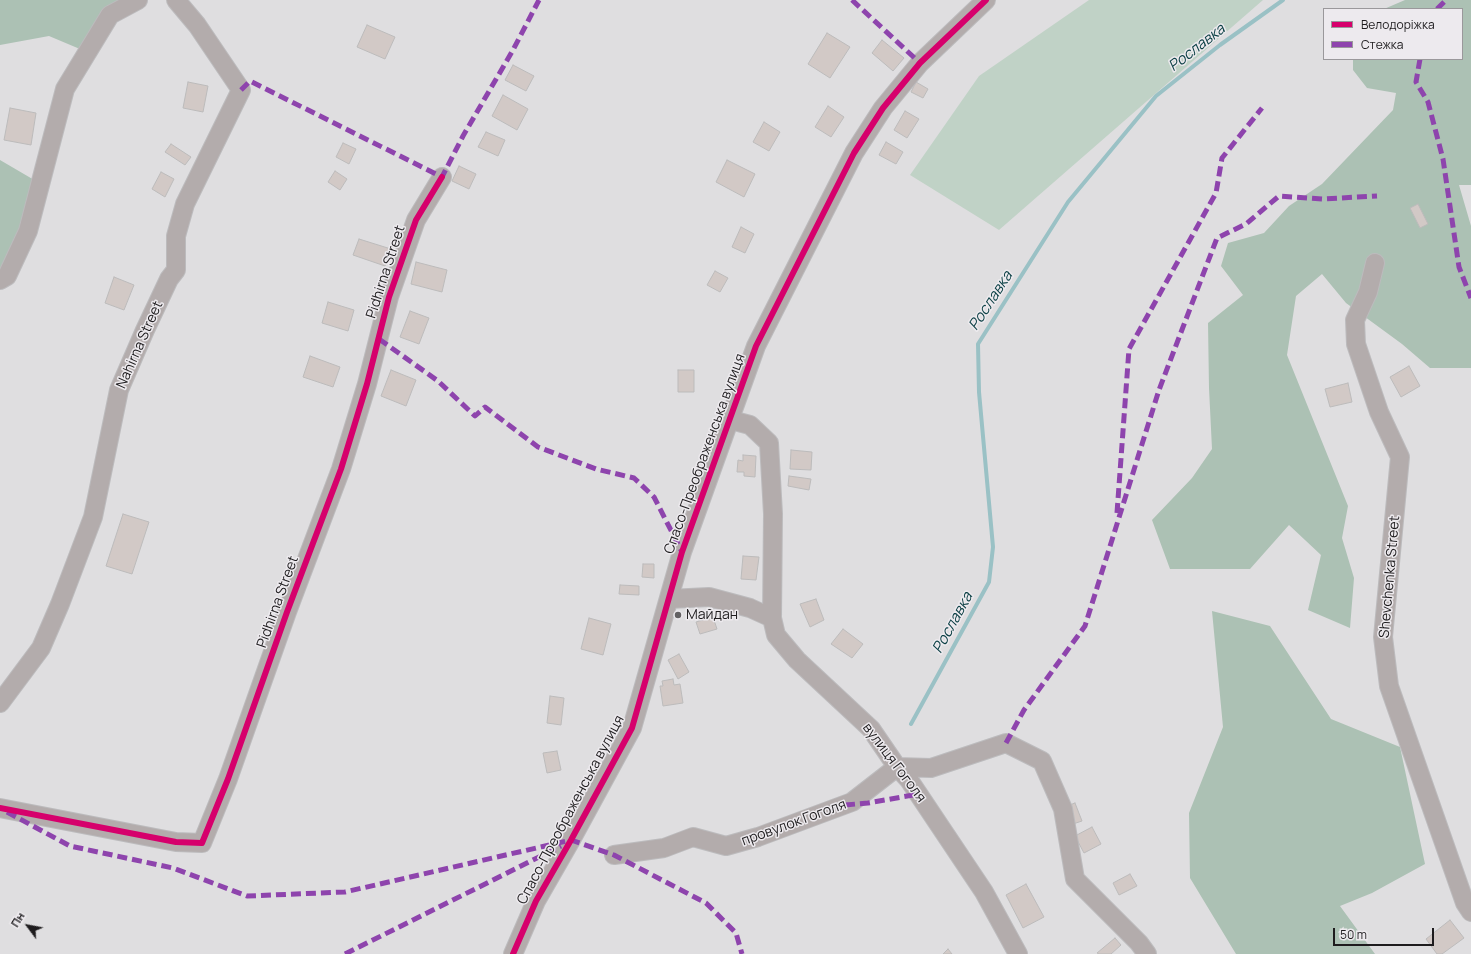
<!DOCTYPE html>
<html>
<head>
<meta charset="utf-8">
<style>
	body { margin:0 }
	#map { position:relative; width:1471px; height:954px; overflow:hidden; background:#dfdee0; font-family:Manrope,sans-serif }
	canvas { display:block }
	.legend { position:absolute; left:1323px; top:8px; width:140px; height:52px; box-sizing:border-box; background:#edeaee; border:1px solid #9a989b; margin:0; padding:5px 7px; list-style:none; font-size:12px; color:#1e1c1e }
	.legend li { display:flex; align-items:center; gap:8px; height:20px }
	.legend b { width:20px; border:1px solid #9a989b }
	.north { position:absolute; left:8px; top:906px; width:40px; height:40px; -webkit-text-stroke:3px #edeaee; paint-order:stroke; rotate:302deg; font-size:11px; font-weight:700; line-height:16px; text-align:center; color:#1e1c1e }
	.north::after { content:''; display:block; margin:auto; width:14px; height:18px; background:#1e1c1e; clip-path:polygon(50% 0,100% 100%,50% 72%,0 100%) }
	.scale { position:absolute; left:1333px; top:928px; width:101px; height:18px; box-sizing:border-box; border:2px solid #1e1c1e; border-top:0; padding-left:5px; font-size:12px; line-height:14px; white-space:nowrap; color:#1e1c1e; -webkit-text-stroke:3px #edeaee; paint-order:stroke }
</style>
</head>
<body>
<div id="map">
<canvas width="1471" height="954"></canvas>
<ul class="legend">
<li><b style="height:5px;background:#d6006c"></b>Велодоріжка</li>
<li><b style="height:5px;background:#8e44ad"></b>Стежка</li>
</ul>
<div class="north">Пн</div>
<div class="scale">50 m</div>
</div>
<script>
const ctx = document.querySelector('canvas').getContext('2d');
ctx.lineJoin = 'round';
function paint(path, color) { ctx.fillStyle = color; ctx.fill(path, 'evenodd'); }
const poly = rows => new Path2D(rows.map(r => 'M' + r).join(''));
function stroke(path, color, width, dash) { ctx.strokeStyle = color; ctx.lineWidth = width; ctx.lineCap = dash ? 'butt' : 'round'; ctx.setLineDash(dash || []); ctx.stroke(path); }
function write(font, color, halo, rows, align = 'center') {
  ctx.font = font + ' Manrope,sans-serif'; ctx.lineWidth = 3; ctx.setLineDash([]); ctx.textBaseline = 'middle'; ctx.strokeStyle = halo; ctx.fillStyle = color; for (const [text, x, y, turn = 0] of rows) {
    ctx.save(); ctx.translate(x, y); ctx.rotate((+turn || 0) * Math.PI / 180); ctx.textAlign = isNaN(turn) ? turn : align; if (halo) ctx.strokeText(text, 0, 0); ctx.fillText(text, 0, 0); ctx.restore();
  }
}
paint(poly([
	[1089,0,1263,0,999,230,910,175,979,76]
]), '#c0d2c6');
paint(poly([
	[0,0,138,0,110,15,87,52,49,36,0,45],
	[1405,0,1471,0,1471,185,1459,185,1471,226,1471,368,1430,368,1402,344,1346,303,1322,274,1296,296,1287,355,1348,506,1342,538,1354,578,1350,628,1308,610,1321,555,1289,525,1250,569,1170,569,1152,520,1192,478,1212,449,1209,388,1208,323,1243,295,1221,266,1228,243,1264,233,1289,206,1322,184,1393,110,1396,93,1367,88,1353,70,1353,59,1462,59,1462,9,1384,9],
	[0,160,41,184,0,280],
	[1212,611,1270,626,1331,719,1400,747,1425,864,1372,893,1340,906,1375,954,1236,954,1190,878,1189,813,1223,727]
]), '#acc1b4');
stroke(poly([
	[911,724,989,582,993,547,979,392,978,344,1068,202,1156,96,1220,45,1283,0]
]), '#9ac1c5', 4);
const building = poly([
	[367,25,395,37,385,59,357,47,367,25],
	[827,33,850,47,830,78,808,64,827,33],
	[882,40,904,58,893,71,872,53,882,40],
	[513,65,534,76,526,91,505,80,513,65],
	[188,82,208,86,203,112,183,108,188,82],
	[916,82,928,89,923,98,911,92,916,82],
	[503,95,528,109,517,130,492,116,503,95],
	[828,106,844,117,831,137,815,127,828,106],
	[10,108,36,113,31,145,4,140,10,108],
	[905,111,919,119,907,138,894,130,905,111],
	[764,122,780,132,769,151,753,142,764,122],
	[486,132,505,140,498,156,478,147,486,132],
	[886,142,903,152,896,164,879,155,886,142],
	[343,143,356,149,349,164,336,157,343,143],
	[171,144,191,157,185,165,165,152,171,144],
	[727,160,755,174,744,197,716,182,727,160],
	[459,166,476,174,469,189,452,181,459,166],
	[335,171,347,179,340,190,328,182,335,171],
	[161,172,174,179,165,197,152,189,161,172],
	[1418,204,1428,224,1420,228,1410,208,1418,204],
	[741,227,754,234,745,253,732,247,741,227],
	[359,239,391,249,385,266,353,255,359,239],
	[416,262,447,270,442,292,411,284,416,262],
	[715,271,728,278,720,292,707,285,715,271],
	[114,277,134,285,124,310,105,303,114,277],
	[328,302,354,310,348,331,322,323,328,302],
	[410,311,429,318,419,344,400,337,410,311],
	[310,356,340,367,333,387,303,377,310,356],
	[1409,366,1420,386,1401,397,1390,377,1409,366],
	[391,370,416,380,406,406,381,396,391,370],
	[678,370,694,370,694,392,678,392,678,370],
	[1348,383,1352,402,1330,407,1325,389,1348,383],
	[791,450,812,452,811,470,790,469,791,450],
	[743,455,756,456,755,477,744,476,744,472,737,472,738,460,743,461,743,455],
	[789,476,811,479,809,490,788,486,789,476],
	[123,514,149,522,132,574,106,566,123,514],
	[743,556,759,557,756,580,741,579,743,556],
	[643,564,654,564,654,578,642,577,643,564],
	[620,585,639,586,639,595,619,594,620,585],
	[816,599,824,620,810,627,800,604,816,599],
	[713,617,717,629,700,634,696,622,713,617],
	[589,618,611,624,603,655,581,649,589,618],
	[843,629,863,644,852,658,831,644,843,629],
	[679,654,689,672,678,679,668,660,679,654],
	[673,679,674,685,680,684,683,703,663,706,660,686,663,686,662,681,673,679],
	[550,696,564,698,561,725,547,723,550,696],
	[557,751,561,770,547,773,543,753,557,751],
	[1075,803,1082,821,1073,824,1067,806,1075,803],
	[1092,827,1101,844,1084,853,1075,836,1092,827],
	[1130,874,1137,886,1119,895,1113,883,1130,874],
	[1026,884,1044,917,1023,928,1006,895,1026,884],
	[1450,920,1464,938,1442,954,1437,954,1426,939,1450,920],
	[1115,938,1121,945,1111,954,1099,954,1097,953,1115,938],
	[948,949,952,954,943,954,948,949]
]);
paint(building, '#d2c9c6');
stroke(building, '#bcbbbb', 1);
const minor = poly([
	[1375,263,1368,292,1355,320,1356,344,1379,412,1400,457,1383,637,1389,686,1465,903,1471,912],
	[0,280,7,276,28,231,65,89,110,15,138,0],
	[731,420,750,425,769,443,773,514,772,618],
	[669,599,709,597,750,608,772,618,776,635,797,660,871,729,897,767,909,780,984,892,1018,954],
	[0,703,41,648,60,604,93,517,119,390,145,330,169,279,176,270,176,236,185,204,241,90,197,25,176,0],
	[0,808,176,842,202,843,228,779,287,612,341,469,367,384,389,297,416,220,442,177],
	[614,855,664,848,693,837,726,846,758,837,852,802,897,767,931,768,1006,743,1042,761,1063,809,1075,879,1139,943,1147,954],
	[513,954,536,901,571,840,632,728,682,552,756,346,854,153,883,108,920,63,986,0]
]);
stroke(minor, '#bcbbbd', 20);
stroke(minor, '#b3acac', 18);
stroke(poly([
	[852,0,920,63],
	[1437,9,1446,0],
	[1420,59,1416,82,1428,102,1443,159,1459,267,1471,298],
	[241,90,250,81,442,177,463,136,513,50,539,0],
	[379,339,438,381,475,416,485,407,538,447,596,469,634,478,654,497,682,552],
	[1117,513,1129,349,1216,193,1222,158,1262,108],
	[1006,743,1024,710,1085,626,1159,390,1217,238,1246,224,1279,196,1322,199,1377,196],
	[845,805,868,803,919,794],
	[7,812,70,846,173,868,247,896,345,892,571,840,614,855,706,903,736,933,742,954],
	[345,954,561,846]
]), '#8e44ad', 5, [10, 5]);
stroke(poly([
	[0,808,176,842,202,843,228,779,287,612,341,469,367,384,389,297,416,220,442,177],
	[513,954,536,901,571,840,632,728,682,552,756,346,854,153,883,108,920,63,986,0]
]), '#d6006c', 6);
for (const [x, y, r, color] of [
	[678,615,4,"#626062"]
]) { const dot = new Path2D(); dot.arc(x, y, r, 0, 2 * Math.PI); ctx.fillStyle = color; ctx.fill(dot); stroke(dot, '#edeaee', 1.5); }
write('14px', '#1e1c1e', '#edeaee', [
	["Pidhirna Street",386,272,-72],
	["Nahirna Street",140,345,-66],
	["Спасо-Преображенська вулиця",705,454,-70],
	["Shevchenka Street",1390,577,-85],
	["Pidhirna Street",278,602,-70],
	["вулиця Гоголя",894,763,53],
	["Спасо-Преображенська вулиця",571,810,-62],
	["провулок Гоголя",794,823,-20]
]);
write('14px', '#1e1c1e', '#edeaee', [
	["Майдан",686,615]
], 'left');
write('italic 15px', '#0c4045', '#edeaee', [
	["Рославка",1197,48,-38],
	["Рославка",991,301,-57],
	["Рославка",953,623,-61]
]);
</script>
</body>
</html>
